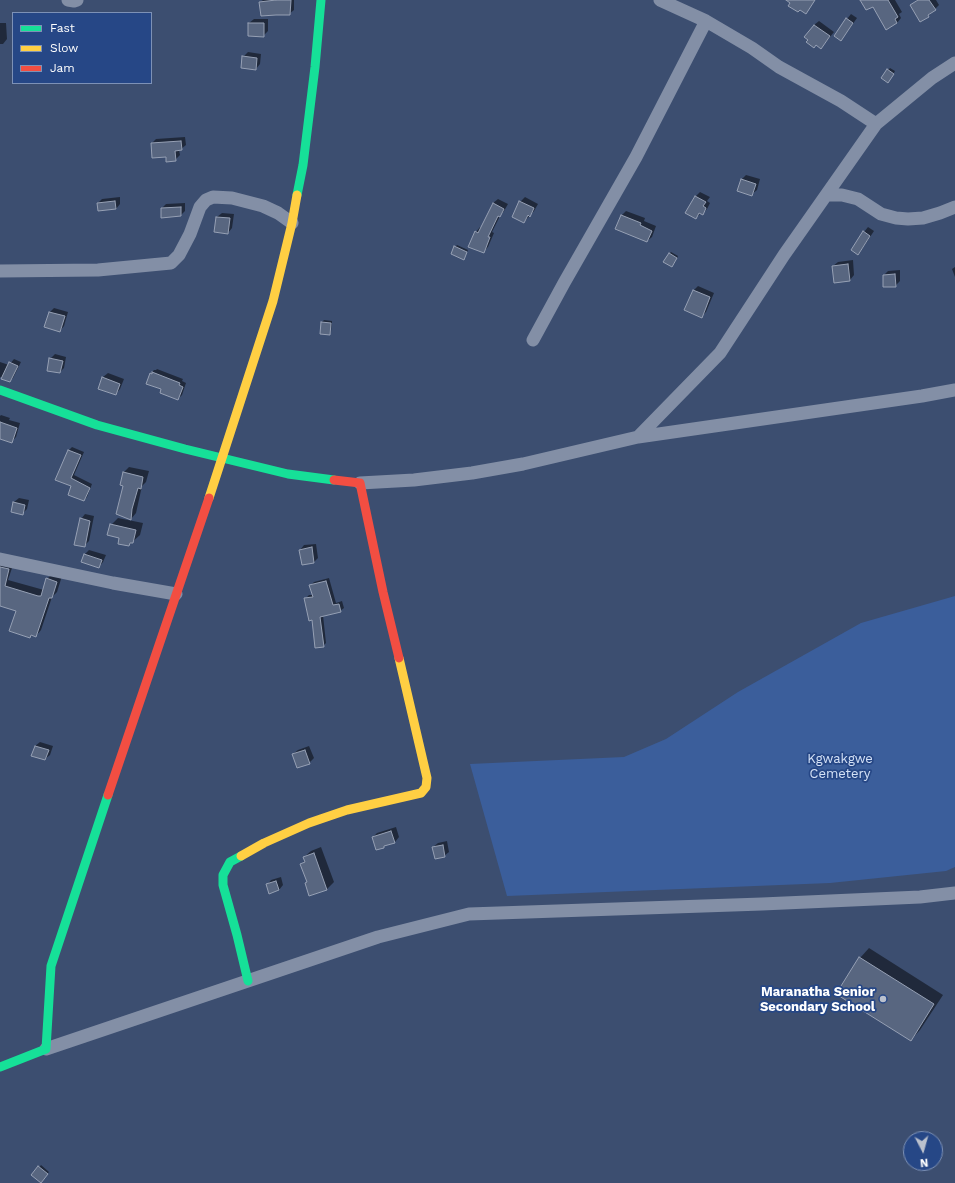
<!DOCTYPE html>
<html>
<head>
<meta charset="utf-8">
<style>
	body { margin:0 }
	#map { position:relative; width:955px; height:1183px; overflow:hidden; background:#3c4e70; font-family:"Work Sans",sans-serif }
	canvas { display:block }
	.legend { position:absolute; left:12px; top:12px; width:140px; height:72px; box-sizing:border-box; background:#264786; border:1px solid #7d91b6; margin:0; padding:5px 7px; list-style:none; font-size:12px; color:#fff }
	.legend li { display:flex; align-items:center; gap:8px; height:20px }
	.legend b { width:20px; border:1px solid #7d91b6 }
	.north { position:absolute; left:903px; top:1131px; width:40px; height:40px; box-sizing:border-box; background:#264786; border:1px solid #7d91b6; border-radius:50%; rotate:174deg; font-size:11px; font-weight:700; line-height:16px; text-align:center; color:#fff }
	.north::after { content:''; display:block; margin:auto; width:14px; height:18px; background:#bbc1cd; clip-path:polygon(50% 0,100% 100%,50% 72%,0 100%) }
</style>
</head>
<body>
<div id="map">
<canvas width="955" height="1183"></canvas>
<ul class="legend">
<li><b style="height:5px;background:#16e098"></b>Fast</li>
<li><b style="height:5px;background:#ffcf43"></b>Slow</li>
<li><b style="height:5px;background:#f24e42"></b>Jam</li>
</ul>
<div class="north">N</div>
</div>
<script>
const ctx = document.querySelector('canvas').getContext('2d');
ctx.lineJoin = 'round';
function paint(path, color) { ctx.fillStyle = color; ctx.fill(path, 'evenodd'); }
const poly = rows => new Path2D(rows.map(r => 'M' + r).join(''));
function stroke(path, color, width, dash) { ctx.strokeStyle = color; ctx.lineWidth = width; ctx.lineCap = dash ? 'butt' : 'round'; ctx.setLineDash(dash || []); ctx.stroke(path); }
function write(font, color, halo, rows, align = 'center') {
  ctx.font = font + ' "Work Sans",sans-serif'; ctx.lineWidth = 3.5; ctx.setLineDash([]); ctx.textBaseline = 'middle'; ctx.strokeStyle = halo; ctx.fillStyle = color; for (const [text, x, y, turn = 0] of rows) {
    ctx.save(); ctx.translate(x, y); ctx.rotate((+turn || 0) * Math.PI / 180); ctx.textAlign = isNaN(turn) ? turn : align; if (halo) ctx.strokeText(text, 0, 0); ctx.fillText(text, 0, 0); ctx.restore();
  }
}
paint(poly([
	[955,596,955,867,946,871,830,883,507,896,470,764,624,757,666,739,738,692,861,623]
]), '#3b5e9b');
paint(poly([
	[263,0,294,0,294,10,289,14,260,2],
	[866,0,895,0,902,12,899,14,901,18,897,23,887,28,873,5],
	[917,0,936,0,939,5,928,16,911,6],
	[851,14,857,18,845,35,840,40,847,19],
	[254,19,268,19,268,31,263,36,249,23],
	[819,21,834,32,821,48,814,25],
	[0,23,6,23,7,39,3,44,0,44],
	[248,52,261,54,260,64,256,69,243,57],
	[890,68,895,71,890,80,888,70],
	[185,137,186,145,181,149,179,150,180,155,175,160,167,156,152,143,156,139],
	[746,175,760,179,757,190,752,194,742,179],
	[700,192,710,197,707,201,710,203,707,209,702,214,701,213,696,218,687,212,696,196],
	[120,197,120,204,116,209,98,203,102,199],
	[525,197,538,204,534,211,524,222,520,202],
	[498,199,508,204,504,211,500,216,492,232,494,233,488,247,483,252,476,232,480,227,481,228,493,203],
	[185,203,185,211,181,215,162,208,166,204],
	[626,211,645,218,644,221,656,226,652,237,647,241,616,228,622,215],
	[222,213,234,214,232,228,228,233,217,217],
	[868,227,874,231,862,249,858,254,864,232],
	[457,245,468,250,465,256,455,247],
	[671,252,678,256,674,264,669,254],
	[853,260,854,275,850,280,833,266,838,262],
	[955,267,955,277,952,269],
	[900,270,900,281,895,286,884,275,888,271],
	[698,286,714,293,706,312,701,317,694,290],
	[54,308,68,312,64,326,60,331,45,327,50,312],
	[324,320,332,321,331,332,329,334,322,322],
	[55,354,66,357,64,368,60,372,50,359],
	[14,359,21,362,13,378,10,381,0,377,0,362,9,365],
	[157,369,183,379,182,381,186,383,182,395,178,399,162,388,150,374,154,370,156,370],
	[108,373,124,379,120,389,116,394,99,388,103,377],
	[1,415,10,418,9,420,20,423,16,437,11,442,0,438,0,416],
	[72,447,84,452,74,475,92,484,87,497,84,500,72,486,57,480,69,450],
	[129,467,149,471,146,482,142,486,136,513,131,519,123,473],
	[19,498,29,500,27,509,23,513,14,502],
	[85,514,94,516,89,541,84,546,81,519],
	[118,518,143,523,140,535,129,545,120,537,111,525],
	[316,544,318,558,314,562,300,550,304,545],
	[89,550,106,555,103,562,99,567,84,555],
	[0,561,13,565,8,580,44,590,47,579,52,574,62,576,57,592,52,597,41,630,36,636,33,635,30,637,17,610,0,605],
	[329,578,336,603,342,601,344,608,340,611,323,615,326,643,323,646,306,598,309,595,313,595,311,585,314,582],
	[40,742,53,746,50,755,45,759,32,755,35,746],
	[309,746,314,758,309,763,293,754,298,750],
	[396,827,399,837,395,842,386,844,384,847,373,837,377,833],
	[447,841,449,852,444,856,433,847,438,843],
	[321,847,334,882,327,889,308,882,302,864,305,860,304,857,311,851],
	[281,877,283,885,279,890,267,885,271,880],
	[869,948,943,995,920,1030,911,1040,860,958],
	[41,1165,49,1172,41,1181,33,1175]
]), '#0007');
const building = poly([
	[276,0,291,0,290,15,276,15,261,16,259,2,276,0],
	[786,0,815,0,806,14,800,10,798,12,788,6,790,3,786,0],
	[860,0,888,0,898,17,895,19,897,23,886,30,873,7,866,10,860,0],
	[918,0,929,0,936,10,928,15,929,17,920,22,910,5,918,0],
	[846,18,853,23,841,41,834,36,846,18],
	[248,23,264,23,264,37,248,36,248,23],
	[814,25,830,36,821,49,816,45,814,48,806,42,808,40,804,37,814,25],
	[242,56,257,58,256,70,241,68,242,56],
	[887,69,894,74,888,83,881,78,887,69],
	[181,141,182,150,175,151,176,161,166,162,166,157,152,158,151,143,181,141],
	[741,179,756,184,752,196,737,191,741,179],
	[695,196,706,202,703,206,706,208,703,215,699,213,696,219,685,213,695,196],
	[115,201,116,209,98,211,97,203,115,201],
	[519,201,534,208,530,217,528,215,524,223,512,217,519,201],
	[493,203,504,209,500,217,498,216,488,237,490,237,484,253,468,247,475,231,478,233,493,203],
	[181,207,181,216,161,218,161,208,181,207],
	[621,215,641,223,640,225,652,231,647,242,615,229,621,215],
	[216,217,230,218,228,234,214,232,216,217],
	[863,231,870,236,858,255,851,250,863,231],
	[454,246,467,252,464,260,451,254,454,246],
	[669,253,677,258,672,267,663,262,669,253],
	[848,264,850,281,834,283,832,266,848,264],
	[895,274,896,287,883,287,883,275,895,274],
	[693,290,710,297,702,318,684,310,693,290],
	[49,312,65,316,60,332,44,327,49,312],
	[321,322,331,323,330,335,320,334,321,322],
	[49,358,63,361,60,373,47,371,49,358],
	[9,362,18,366,10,382,1,379,9,362],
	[152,372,180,383,179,385,183,387,178,400,160,393,161,389,146,384,150,373,152,374,152,372],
	[102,377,120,384,116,395,98,389,102,377],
	[0,422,17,428,12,443,0,439,0,422],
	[68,450,81,455,71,478,90,488,84,501,68,495,71,486,55,480,68,450],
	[123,472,143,477,141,489,138,488,132,509,131,520,116,514,123,486,120,485,123,472],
	[13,502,25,505,23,515,11,512,13,502],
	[80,518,90,521,85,547,74,545,80,518],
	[110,524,136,530,133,543,130,543,129,546,118,544,119,538,107,535,110,524],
	[312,547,314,563,302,565,299,550,312,547],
	[84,554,102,560,99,568,81,562,84,554],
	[0,567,9,569,5,586,38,596,41,596,46,578,57,582,52,598,49,598,36,637,31,635,30,638,9,631,16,611,0,606,0,567],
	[326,581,333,605,339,604,341,612,320,617,324,647,315,648,312,620,309,621,304,598,313,597,309,585,326,581],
	[35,746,49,750,45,760,31,756,35,746],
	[305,750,310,764,297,768,292,754,305,750],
	[391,831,395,843,384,846,384,848,376,850,372,837,391,831],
	[443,845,445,857,435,859,432,847,443,845],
	[314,853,327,890,309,896,305,883,307,882,300,864,305,862,303,857,314,853],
	[276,881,279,890,269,894,266,884,276,881],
	[859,957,934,1004,911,1041,836,994,859,957],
	[38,1166,48,1174,41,1183,31,1175,38,1166]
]);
paint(building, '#586680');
stroke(building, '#96a0b4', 1);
stroke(poly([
	[68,0,74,1,77,0],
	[660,0,706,21,752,48,779,67,841,101,876,124],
	[827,195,842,195,858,199,881,214,896,218,908,219,923,218,940,213,955,207],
	[0,271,98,270,171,263,179,255,190,234,200,207,206,200,213,197,232,198,263,206,278,213,292,223],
	[533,340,564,283,636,157,706,21],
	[638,437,720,353,784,255,876,124,932,78,955,63],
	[360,483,414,480,472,473,523,464,638,437,922,396,955,390],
	[0,559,113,583,176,594],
	[46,1049,378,937,469,914,762,904,920,897,955,893]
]), '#838fa6', 13);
stroke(poly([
	[297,195,303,165,315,67,321,0],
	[0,390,97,425,185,449,288,474,334,480],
	[241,856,230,862,223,875,223,885,237,935,248,981],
	[0,1067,46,1049,51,966,108,795]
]), '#16e098', 9);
stroke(poly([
	[209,498,273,301,292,223,297,195],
	[241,856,264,843,309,823,347,810,421,793,426,787,427,778,399,658]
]), '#ffcf43', 9);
stroke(poly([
	[334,480,360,483,383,592,399,658],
	[108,795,209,498]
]), '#f24e42', 9);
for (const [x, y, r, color] of [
	[883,999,4,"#bbc1cd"]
]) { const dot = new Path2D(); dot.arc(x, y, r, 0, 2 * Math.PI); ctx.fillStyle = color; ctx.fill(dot); stroke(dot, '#264786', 1.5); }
write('13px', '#d4e1f6', '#264786', [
	["Kgwakgwe",840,759],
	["Cemetery",840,774]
]);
write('bold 13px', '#fff', '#264786', [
	["Maranatha Senior",875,992],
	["Secondary School",875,1007]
], 'right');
</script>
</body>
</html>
